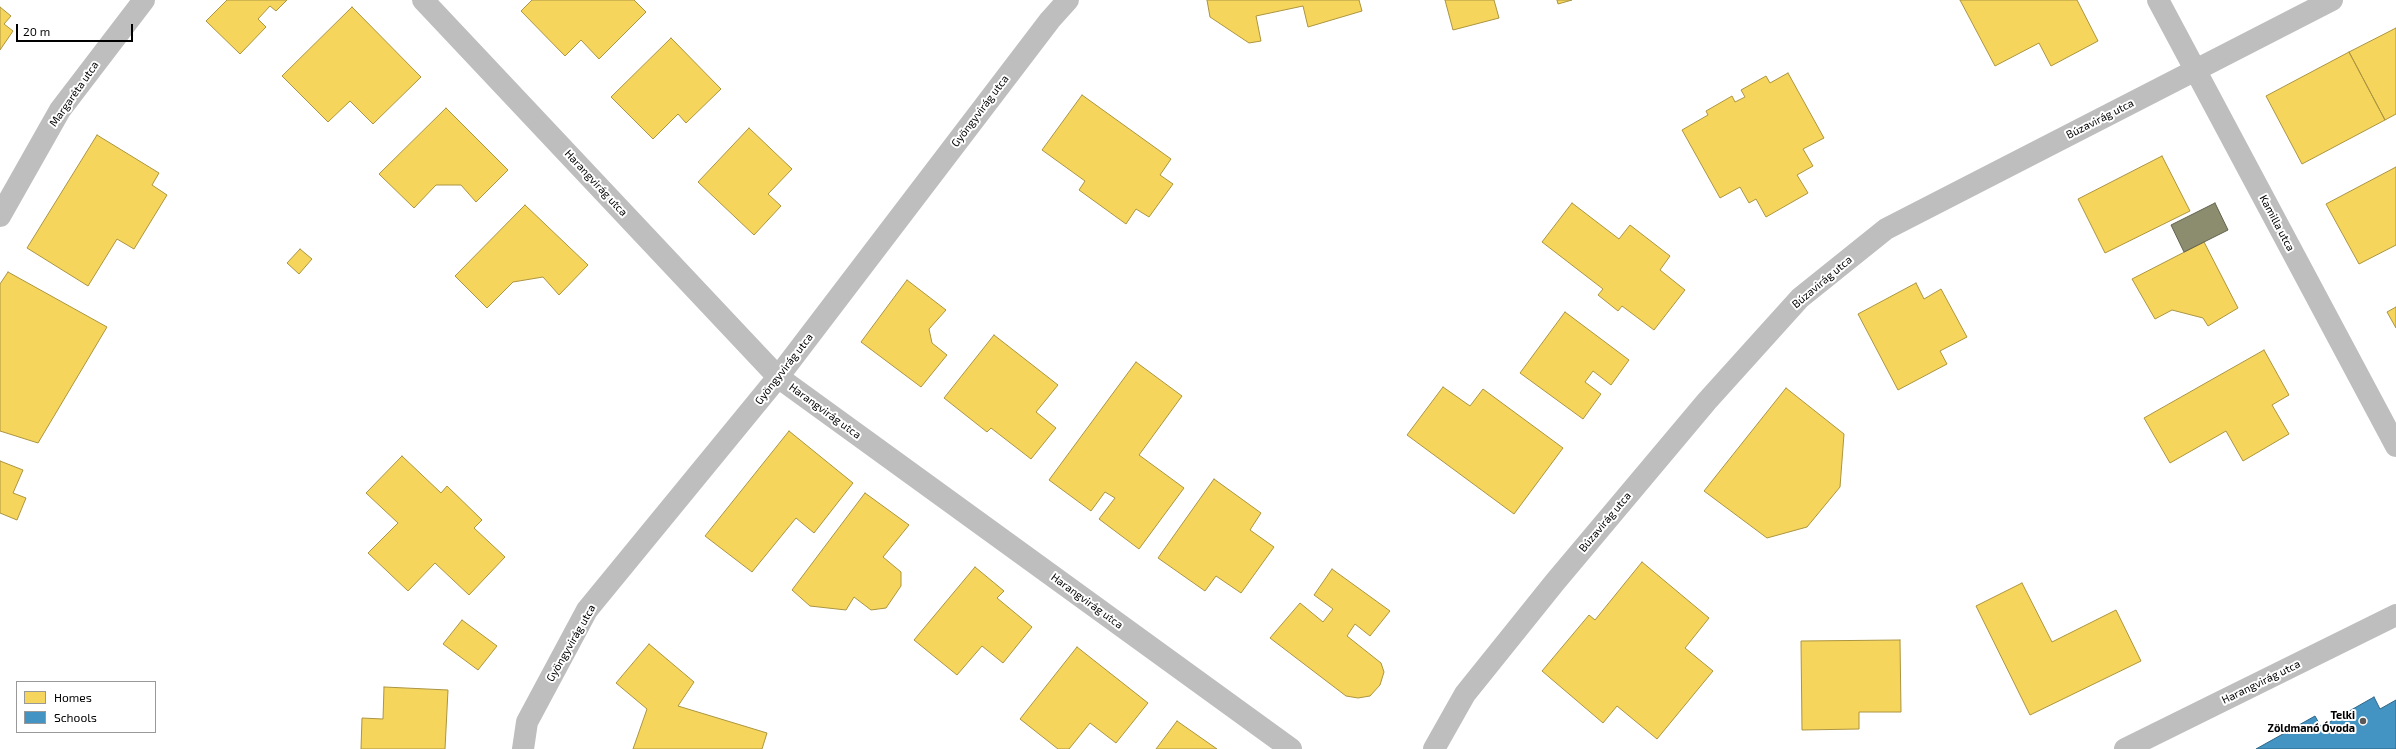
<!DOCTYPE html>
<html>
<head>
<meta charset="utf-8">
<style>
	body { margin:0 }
	#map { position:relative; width:2396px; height:749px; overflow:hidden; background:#fff; font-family:"Exo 2",sans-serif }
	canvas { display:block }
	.legend { position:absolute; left:16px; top:681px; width:140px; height:52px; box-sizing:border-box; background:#fff; border:1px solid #999; margin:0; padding:5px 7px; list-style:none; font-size:12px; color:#000 }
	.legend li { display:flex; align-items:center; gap:8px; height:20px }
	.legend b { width:20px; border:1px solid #999 }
	.scale { position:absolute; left:16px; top:24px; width:117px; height:18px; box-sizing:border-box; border:2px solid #000; border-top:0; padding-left:5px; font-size:12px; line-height:14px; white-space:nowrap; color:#000; -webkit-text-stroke:3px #fff; paint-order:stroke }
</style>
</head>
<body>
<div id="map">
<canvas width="2396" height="749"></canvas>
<ul class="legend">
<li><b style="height:11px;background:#f6d55c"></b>Homes</li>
<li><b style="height:11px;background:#4393c3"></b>Schools</li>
</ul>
<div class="scale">20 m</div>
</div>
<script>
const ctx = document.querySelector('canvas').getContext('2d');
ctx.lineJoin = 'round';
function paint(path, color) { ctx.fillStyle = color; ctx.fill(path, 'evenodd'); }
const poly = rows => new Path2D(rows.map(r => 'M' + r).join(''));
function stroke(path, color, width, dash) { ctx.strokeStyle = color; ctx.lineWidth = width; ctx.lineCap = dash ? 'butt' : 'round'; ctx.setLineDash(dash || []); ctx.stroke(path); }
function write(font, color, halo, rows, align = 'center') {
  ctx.font = font + ' "Exo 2",sans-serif'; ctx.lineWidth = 4; ctx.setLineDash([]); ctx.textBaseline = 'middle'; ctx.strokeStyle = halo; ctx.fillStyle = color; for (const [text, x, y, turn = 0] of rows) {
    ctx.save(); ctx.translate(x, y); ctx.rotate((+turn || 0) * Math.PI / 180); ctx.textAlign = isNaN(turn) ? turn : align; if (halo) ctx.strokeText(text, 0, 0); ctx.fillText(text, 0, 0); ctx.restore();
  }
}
const homes = poly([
	[227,0,287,0,276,11,270,6,258,19,266,27,240,54,206,21,227,0],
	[532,0,634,0,646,12,599,59,581,40,565,56,521,11,532,0],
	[1207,0,1359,0,1362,11,1308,27,1303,6,1256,16,1261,41,1249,43,1210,17,1207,0],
	[1445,0,1494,0,1499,18,1453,30,1445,0],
	[1557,0,1572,0,1558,4,1557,0],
	[1960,0,2077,0,2098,41,2051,66,2039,43,1995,66,1960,0],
	[0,7,11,16,4,24,13,31,0,50,0,7],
	[352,7,421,77,373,124,350,101,328,122,282,76,352,7],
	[2396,28,2396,114,2385,120,2349,52,2396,28],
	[671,38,721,89,686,123,678,114,653,139,611,97,671,38],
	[2349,52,2385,120,2302,164,2266,96,2349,52],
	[1788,73,1824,138,1803,149,1813,166,1797,175,1808,193,1766,217,1756,199,1749,203,1740,187,1720,198,1682,130,1708,115,1706,111,1732,96,1735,102,1745,97,1741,90,1766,76,1770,83,1788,73],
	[1082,95,1171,159,1160,175,1173,184,1149,217,1136,209,1126,224,1079,190,1085,181,1042,150,1082,95],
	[446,108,508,170,476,202,461,185,436,185,414,208,379,174,446,108],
	[749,128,792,169,768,194,781,206,754,235,698,182,749,128],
	[97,135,159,173,152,185,167,195,134,249,117,239,88,286,27,248,97,135],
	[2162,156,2190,211,2105,253,2078,199,2162,156],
	[2396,167,2396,245,2359,264,2326,204,2396,167],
	[1572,203,1619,239,1630,225,1670,256,1660,270,1685,290,1654,330,1622,306,1618,311,1598,295,1603,289,1542,242,1572,203],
	[525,205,588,265,559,295,543,277,513,282,487,308,455,276,525,205],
	[2204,242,2238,308,2208,326,2203,318,2172,310,2155,319,2132,279,2204,242],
	[300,249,312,259,299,274,287,263,300,249],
	[8,272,107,327,38,443,0,431,0,284,8,272],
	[907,280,946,310,929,329,932,343,947,355,921,387,861,342,907,280],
	[1916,283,1924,299,1941,289,1967,337,1940,351,1947,364,1898,390,1858,314,1916,283],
	[2396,307,2396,328,2387,312,2396,307],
	[1565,312,1629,360,1611,385,1593,371,1585,382,1601,394,1583,419,1520,373,1565,312],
	[994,335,1058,385,1036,412,1056,428,1031,459,991,428,987,432,944,398,994,335],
	[2264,350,2289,395,2272,405,2289,434,2243,461,2226,431,2170,463,2144,418,2264,350],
	[1136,362,1182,396,1139,455,1184,488,1139,549,1099,519,1115,498,1105,492,1091,511,1049,480,1136,362],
	[1443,387,1470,406,1483,389,1563,448,1514,514,1407,435,1443,387],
	[1786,388,1844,434,1840,487,1807,527,1767,538,1704,491,1786,388],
	[789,431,853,483,814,533,796,518,752,572,705,536,789,431],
	[402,456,441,493,447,486,482,520,474,528,505,557,469,595,435,563,408,591,368,553,398,523,366,493,402,456],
	[0,461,23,470,13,493,26,498,17,520,0,513,0,461],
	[1214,479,1261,513,1250,530,1274,547,1241,593,1216,576,1205,591,1158,558,1214,479],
	[865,493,909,525,883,557,901,572,901,586,886,608,871,610,854,597,846,610,810,606,792,590,865,493],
	[1642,562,1709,618,1685,648,1713,671,1657,739,1617,706,1603,723,1542,671,1589,615,1595,620,1642,562],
	[975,567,1004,591,997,598,1032,627,1003,663,982,646,957,675,914,640,975,567],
	[1332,569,1390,611,1370,636,1355,624,1347,636,1381,663,1384,672,1380,685,1370,696,1358,698,1346,696,1270,638,1300,603,1323,622,1333,609,1314,595,1332,569],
	[2022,583,2052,642,2116,610,2141,661,2030,715,1976,606,2022,583],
	[462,620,497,646,478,670,443,644,462,620],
	[1900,640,1901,712,1859,712,1859,729,1802,730,1801,641,1900,640],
	[649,644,694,682,678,706,767,733,762,749,633,749,647,709,616,683,649,644],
	[1077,647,1148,703,1116,743,1090,723,1069,749,1058,749,1020,719,1077,647],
	[384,687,448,690,445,749,361,749,362,718,383,719,384,687],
	[1177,721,1217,749,1156,749,1177,721]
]);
paint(homes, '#f6d55c');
stroke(homes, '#ac9540', 1);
const schools = poly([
	[2374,697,2380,709,2396,700,2396,749,2256,749,2315,716,2321,727,2374,697]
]);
paint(schools, '#4393c3');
stroke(schools, '#2f6788', 1);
const industry = poly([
	[2215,203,2228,230,2184,252,2171,225,2215,203]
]);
paint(industry, '#8c8c6e');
stroke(industry, '#62624d', 1);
stroke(poly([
	[423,0,778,377,1291,749],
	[2158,0,2396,446],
	[0,216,60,110,144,0],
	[523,749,527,722,587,610,778,377,1050,20,1068,0],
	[1434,749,1465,694,1555,582,1707,401,1800,298,1886,229,2332,0],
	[2125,749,2396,615]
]), '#bebebe', 22);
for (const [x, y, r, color] of [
	[2363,721,4,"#595959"]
]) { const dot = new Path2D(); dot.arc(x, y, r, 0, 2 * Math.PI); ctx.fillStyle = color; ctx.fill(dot); stroke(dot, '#fff', 1.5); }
write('11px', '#000', '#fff', [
	["Margaréta utca",74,94,-55],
	["Gyöngyvirág utca",980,111,-53],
	["Búzavirág utca",2100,119,-27],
	["Harangvirág utca",596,183,47],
	["Kamilla utca",2277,223,62],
	["Búzavirág utca",1822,282,-40],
	["Gyöngyvirág utca",784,369,-52],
	["Harangvirág utca",825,411,36],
	["Búzavirág utca",1605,522,-50],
	["Harangvirág utca",1087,601,36],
	["Gyöngyvirág utca",571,643,-60],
	["Harangvirág utca",2261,682,-26]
]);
write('bold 11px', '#000', '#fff', [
	["Telki",2355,715],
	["Zöldmanó Óvoda",2355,728]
], 'right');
</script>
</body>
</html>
